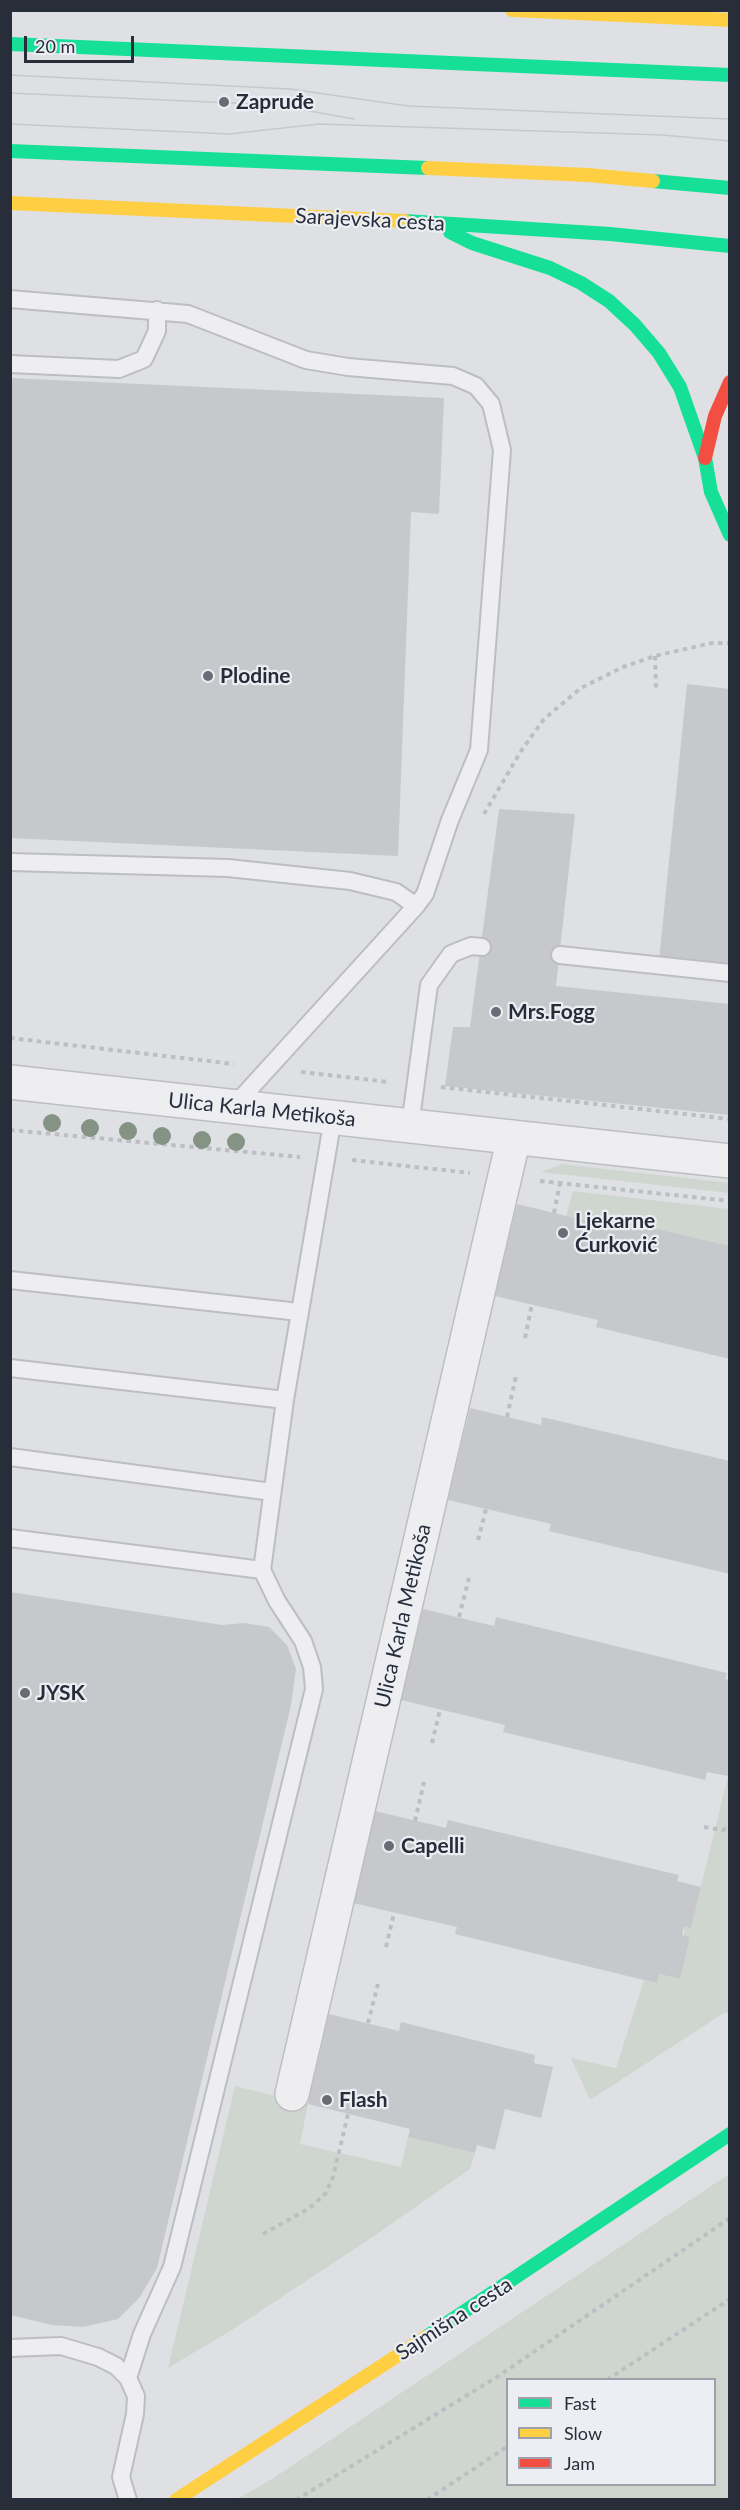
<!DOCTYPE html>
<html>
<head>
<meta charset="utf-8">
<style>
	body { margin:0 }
	#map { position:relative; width:740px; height:2510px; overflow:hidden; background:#dfe0e3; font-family:Lato,sans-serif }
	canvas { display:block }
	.frame { position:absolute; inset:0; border:12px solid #282d3a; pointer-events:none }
	.legend { position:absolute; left:506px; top:2378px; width:210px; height:108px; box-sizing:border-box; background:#eceef3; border:2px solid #9ea1a9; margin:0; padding:8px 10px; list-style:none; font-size:18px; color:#282d3a }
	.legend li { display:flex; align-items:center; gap:12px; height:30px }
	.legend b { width:30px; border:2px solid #9ea1a9 }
	.scale { position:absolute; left:24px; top:36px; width:110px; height:27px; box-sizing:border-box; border:3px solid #282d3a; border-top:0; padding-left:8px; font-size:18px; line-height:21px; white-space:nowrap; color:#282d3a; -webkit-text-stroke:4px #eceef3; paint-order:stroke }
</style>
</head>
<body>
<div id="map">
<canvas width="740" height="2510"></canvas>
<div class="frame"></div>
<ul class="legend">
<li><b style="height:8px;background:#16e098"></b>Fast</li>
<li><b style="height:8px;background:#ffcf43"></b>Slow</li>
<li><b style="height:8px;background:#f24e42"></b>Jam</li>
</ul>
<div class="scale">20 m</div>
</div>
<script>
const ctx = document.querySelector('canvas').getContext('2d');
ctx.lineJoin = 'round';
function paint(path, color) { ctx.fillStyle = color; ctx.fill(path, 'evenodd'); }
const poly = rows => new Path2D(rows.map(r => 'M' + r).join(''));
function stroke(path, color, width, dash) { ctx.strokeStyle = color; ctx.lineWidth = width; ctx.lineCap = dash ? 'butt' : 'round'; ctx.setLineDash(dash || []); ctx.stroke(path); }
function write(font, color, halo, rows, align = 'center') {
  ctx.font = font + ' Lato,sans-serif'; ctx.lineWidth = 4.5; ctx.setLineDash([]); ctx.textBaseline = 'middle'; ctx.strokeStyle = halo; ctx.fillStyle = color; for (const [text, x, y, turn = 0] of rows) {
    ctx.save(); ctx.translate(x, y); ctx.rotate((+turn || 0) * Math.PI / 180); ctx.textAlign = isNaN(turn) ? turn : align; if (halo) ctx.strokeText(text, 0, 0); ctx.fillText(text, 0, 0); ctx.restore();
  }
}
paint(poly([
	[562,1164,729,1183,729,1193,541,1172],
	[573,1191,729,1209,729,1246,590,1213,587,1221,566,1216],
	[729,1772,729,2013,724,2013,590,2100,571,2058,616,2068,644,1980,656,1983,659,1974,680,1979,690,1937,684,1936,684,1926,691,1927],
	[235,2086,308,2104,300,2144,401,2167,408,2137,475,2153,470,2169,377,2234,232,2330,168,2368],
	[729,2174,729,2499,237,2499,272,2479],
	[508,2380,714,2380,714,2484,508,2484]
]), '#cfd6cf');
paint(poly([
	[10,378,444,398,439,514,411,512,398,856,10,838],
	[687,684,730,689,730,967,659,960],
	[499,809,575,814,556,986,730,1004,730,1115,445,1086,453,1027,470,1027],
	[517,1204,587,1221,589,1213,730,1246,730,1359,596,1327,598,1320,495,1296],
	[470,1408,541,1425,542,1417,730,1461,730,1574,549,1531,551,1524,448,1500],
	[10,1592,222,1625,244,1623,269,1627,287,1645,296,1669,291,1705,157,2268,140,2297,118,2319,83,2327,52,2325,10,2315],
	[423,1609,494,1626,496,1617,727,1673,725,1679,730,1680,728,1776,707,1772,705,1780,503,1732,505,1725,401,1700],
	[375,1811,446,1828,448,1820,679,1875,677,1881,701,1887,691,1928,684,1926,682,1935,690,1937,680,1979,659,1974,657,1983,644,1980,455,1934,457,1927,353,1903],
	[329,2014,399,2031,401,2022,535,2055,534,2063,553,2067,541,2118,505,2109,495,2150,477,2145,475,2153,408,2137,410,2129,308,2104]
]), '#c7c8cb');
const lane = poly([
	[10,299,188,314,306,360,348,367,453,376,476,386,491,404,502,450,479,750,450,820,425,894,416,906],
	[10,364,119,369,144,359,157,331,157,310],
	[10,862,228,868,350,881,396,892,416,906,234,1106],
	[560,955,730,973],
	[410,1126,429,985,451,954,471,946,482,947],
	[10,1280,299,1312],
	[10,1368,285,1400],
	[10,1457,272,1492],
	[10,1538,262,1570],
	[10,2348,61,2346,98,2357,116,2366,128,2378,136,2396,135,2414,121,2477,128,2500],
	[128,2378,142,2334,172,2267,314,1689,312,1667,303,1641,277,1601,262,1570,285,1400,333,1118]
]);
const street = poly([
	[10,1082,730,1161],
	[292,2094,514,1137]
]);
stroke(lane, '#bdbec1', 20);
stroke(street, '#bdbec1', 36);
stroke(poly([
	[655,656,656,689],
	[484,814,521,751,544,719,581,688,623,667,655,656,712,643,730,643],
	[10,1038,234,1064],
	[301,1072,389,1082],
	[441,1087,730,1119],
	[10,1130,300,1157],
	[352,1160,470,1173],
	[540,1181,730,1201],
	[554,1213,560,1183],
	[525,1338,532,1304],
	[507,1417,516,1376],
	[478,1540,486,1509],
	[459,1617,469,1578],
	[432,1743,440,1710],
	[415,1821,424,1782],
	[704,1827,723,1830,730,1826],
	[386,1947,394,1913],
	[368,2023,378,1984],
	[263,2234,310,2208,326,2193,333,2177,348,2114],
	[607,2380,730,2299],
	[296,2500,497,2377,730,2218],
	[427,2500,508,2446]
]), '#bdbec3', 4, [4.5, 4.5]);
stroke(lane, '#eeeef0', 16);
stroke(street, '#eeeef0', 33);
stroke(poly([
	[10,44,730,75],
	[10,151,428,168],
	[653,181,730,188],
	[405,221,610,234,730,246],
	[450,232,472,243,550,268,581,283,609,301,635,325,659,353,680,387,705,458,711,492,730,535],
	[426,2337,730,2134]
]), '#16e098', 14);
stroke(poly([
	[512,10,730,20],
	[428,168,588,175,653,181],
	[10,203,405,221],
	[176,2500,426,2337]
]), '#ffcf43', 14);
stroke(poly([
	[705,458,715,416,730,382]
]), '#f24e42', 14);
stroke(poly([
	[10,75,290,89,408,106,730,119],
	[10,93,276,105,354,119],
	[10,124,229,134,319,124,662,135,730,141]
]), '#c7c8cb', 1.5);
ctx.fillStyle = '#849384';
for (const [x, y] of [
	[52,1123],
	[90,1128],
	[128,1131],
	[162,1136],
	[202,1140],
	[236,1142]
]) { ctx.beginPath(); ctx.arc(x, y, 9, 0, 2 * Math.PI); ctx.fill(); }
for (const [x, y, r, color] of [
	[224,102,6,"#686c75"],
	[208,676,6,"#686c75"],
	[496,1012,6,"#686c75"],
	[563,1233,6,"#686c75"],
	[25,1693,6,"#686c75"],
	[389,1846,6,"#686c75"],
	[327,2100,6,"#686c75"]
]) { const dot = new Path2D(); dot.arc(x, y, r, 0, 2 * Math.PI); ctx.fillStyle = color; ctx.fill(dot); stroke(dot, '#eceef3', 2); }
write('bold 21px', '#282d3a', '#eceef3', [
	["Zapruđe",236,102],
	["Plodine",220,676],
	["Mrs.Fogg",508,1012],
	["Ljekarne",575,1221],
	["Ćurković",575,1245],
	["JYSK",37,1693],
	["Capelli",401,1846],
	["Flash",339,2100]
], 'left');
write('21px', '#282d3a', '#eceef3', [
	["Sarajevska cesta",370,220,3],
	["Ulica Karla Metikoša",262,1110,6],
	["Ulica Karla Metikoša",403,1616,-77],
	["Sajmišna cesta",454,2319,-33]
]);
</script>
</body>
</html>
